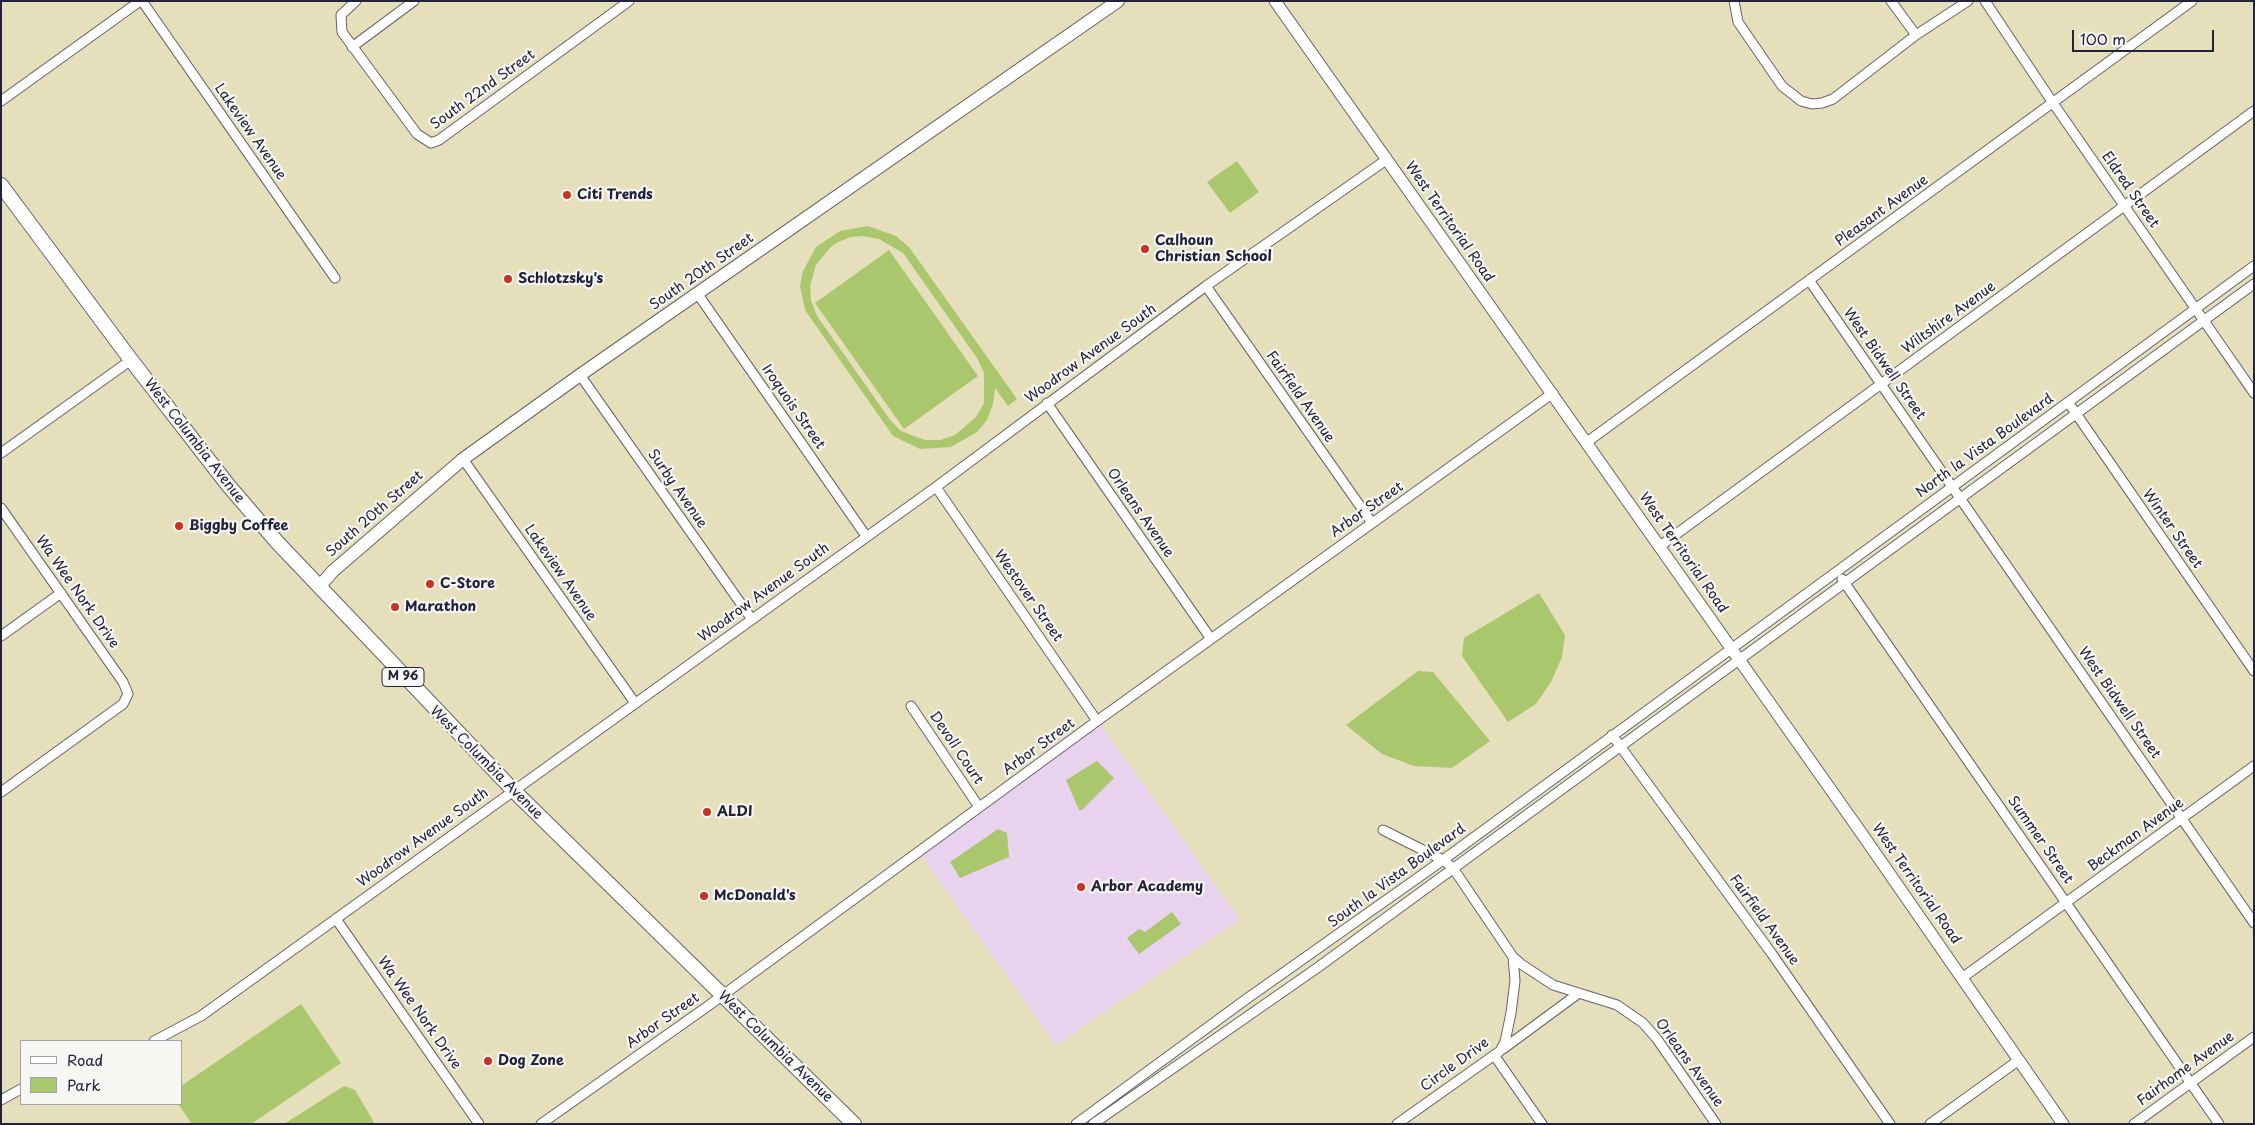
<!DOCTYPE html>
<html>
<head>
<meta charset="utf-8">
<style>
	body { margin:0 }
	#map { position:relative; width:2255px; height:1125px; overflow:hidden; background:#e6dfbb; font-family:"Playpen Sans",sans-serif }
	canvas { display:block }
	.frame { position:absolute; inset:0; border:2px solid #22223b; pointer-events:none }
	.legend { position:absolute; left:20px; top:1040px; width:162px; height:65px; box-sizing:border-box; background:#f6f6f2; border:1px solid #a1a1a9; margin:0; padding:6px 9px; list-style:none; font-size:15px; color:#22223b }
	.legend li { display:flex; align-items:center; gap:10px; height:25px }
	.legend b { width:25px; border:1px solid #a1a1a9 }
	.scale { position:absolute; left:2072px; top:30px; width:142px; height:22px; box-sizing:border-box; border:2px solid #22223b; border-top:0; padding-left:6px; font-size:15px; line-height:18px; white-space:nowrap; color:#22223b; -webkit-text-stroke:4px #f6f6f2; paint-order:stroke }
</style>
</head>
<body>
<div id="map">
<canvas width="2255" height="1125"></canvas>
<div class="frame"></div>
<ul class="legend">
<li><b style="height:6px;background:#fff"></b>Road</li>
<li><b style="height:14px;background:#abc76e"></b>Park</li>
</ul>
<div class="scale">100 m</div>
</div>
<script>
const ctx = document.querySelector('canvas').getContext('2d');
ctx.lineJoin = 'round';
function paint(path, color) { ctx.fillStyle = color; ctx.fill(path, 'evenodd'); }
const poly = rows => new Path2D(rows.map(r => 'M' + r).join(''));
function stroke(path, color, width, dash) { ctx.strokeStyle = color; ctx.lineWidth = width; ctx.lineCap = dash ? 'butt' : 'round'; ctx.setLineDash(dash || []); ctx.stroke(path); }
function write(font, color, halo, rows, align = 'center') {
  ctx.font = font + ' "Playpen Sans",sans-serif'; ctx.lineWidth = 4.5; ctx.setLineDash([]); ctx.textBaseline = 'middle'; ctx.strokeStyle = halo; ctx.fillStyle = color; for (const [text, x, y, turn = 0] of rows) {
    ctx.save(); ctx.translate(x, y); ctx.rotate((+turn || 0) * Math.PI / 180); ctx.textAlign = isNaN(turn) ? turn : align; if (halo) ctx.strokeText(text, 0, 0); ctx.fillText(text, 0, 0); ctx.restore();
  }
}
paint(poly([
	[1101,725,1240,919,1056,1045,921,855]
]), '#e9d2ed');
paint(poly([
	[1237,161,1259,192,1230,213,1207,182],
	[868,226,896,236,909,247,1017,399,1008,406,995,388,993,404,987,420,977,432,951,447,920,449,893,436,805,310,800,286,803,271,816,247,840,231],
	[863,236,879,239,903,253,977,358,984,373,984,403,976,417,955,435,940,440,925,440,901,431,891,421,817,316,811,301,810,286,816,265,831,247,838,242,851,237],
	[889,250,978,376,904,429,815,303],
	[1539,593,1565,635,1562,657,1551,682,1536,704,1508,722,1462,656,1464,638],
	[1418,671,1433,672,1490,741,1452,768,1414,766,1382,754,1346,725],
	[1097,761,1114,778,1082,810,1079,810,1066,780],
	[998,829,1007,833,1009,857,960,878,950,862],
	[1172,912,1181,924,1139,954,1127,938,1139,929,1145,932],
	[301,1004,341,1063,251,1124,192,1124,178,1104,181,1104,181,1086],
	[344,1086,355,1090,375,1124,284,1124]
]), '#abc76e');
const minor = poly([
	[142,1,335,278],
	[356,1,341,15,342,32,417,134,431,143,439,140,629,1],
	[1734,1,1738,22,1782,86,1801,101,1812,104,1822,103,1833,99,1916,35,1891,1],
	[1985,1,2053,103,2254,393],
	[1916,35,1968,1],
	[352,47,414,1],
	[1,101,140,1],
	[1809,280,2254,923],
	[1206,286,1372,523],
	[697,293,866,536],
	[580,375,751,618],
	[2068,402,2254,671],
	[1047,403,1211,639],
	[1587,442,2192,1],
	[1,453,131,360],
	[463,459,635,703],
	[936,487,1097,721],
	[1,508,123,682,128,694,123,704,1,792],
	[1660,546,2254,111],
	[1842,579,2219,1124],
	[1,636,61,593],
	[911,706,979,807],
	[1612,735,1772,954,1890,1124],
	[1383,830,1443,860,1453,868,1513,957,1521,964,1553,985,1617,1005,1643,1023,1657,1039,1716,1124],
	[336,919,479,1124],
	[1962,978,2254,766],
	[154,1041,201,1016,936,487,1206,286,1386,160],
	[1503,1049,1579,993],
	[1494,1055,1542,1124],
	[1,1100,21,1089],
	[541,1124,708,1006,1097,721,1553,393],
	[1076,1124,1245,1000,1443,860,2254,266],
	[1093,1124,1317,968,2254,284],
	[1397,1124,1500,1051,1505,1042,1511,1013,1515,981,1513,957],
	[1930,1124,2019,1060],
	[2134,1124,2254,1037]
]);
const tertiary = poly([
	[1275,1,1862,834,2063,1124]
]);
const secondary = poly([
	[319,587,333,571,463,459,580,375,1118,1]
]);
const primary = poly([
	[1,185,131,360,228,485,277,542,513,790,854,1124]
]);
stroke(minor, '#676468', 11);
stroke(tertiary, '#676468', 13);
stroke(secondary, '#676468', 14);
stroke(primary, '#676468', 16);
stroke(minor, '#fff', 9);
stroke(tertiary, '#fff', 11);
stroke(secondary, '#fff', 12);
stroke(primary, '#fff', 14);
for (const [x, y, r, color] of [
	[567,195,5,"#c8321e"],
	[1145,249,5,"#c8321e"],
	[508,279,5,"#c8321e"],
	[179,526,5,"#c8321e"],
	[430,584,5,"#c8321e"],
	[395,607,5,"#c8321e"],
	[707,812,5,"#c8321e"],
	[1081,887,5,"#c8321e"],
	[704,896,5,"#c8321e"],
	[488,1061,5,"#c8321e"]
]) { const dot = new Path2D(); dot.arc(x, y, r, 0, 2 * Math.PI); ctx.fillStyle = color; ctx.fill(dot); stroke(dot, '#f6f6f2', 2); }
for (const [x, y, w] of [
	[403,677,42]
]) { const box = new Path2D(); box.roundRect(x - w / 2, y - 9.5, w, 19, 4); ctx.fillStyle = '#f6f6f2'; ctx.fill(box); stroke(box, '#22223b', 1); }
write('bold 12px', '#22223b', null, [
	["M 96",403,677]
]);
write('14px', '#22223b', '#f6f6f2', [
	["South 22nd Street",483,90,-36],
	["Lakeview Avenue",250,132,55],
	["Eldred Street",2130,190,55],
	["Pleasant Avenue",1882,211,-36],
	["West Territorial Road",1449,222,55],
	["South 20th Street",702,272,-35],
	["Wiltshire Avenue",1949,318,-36],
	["Woodrow Avenue South",1091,354,-36],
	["West Bidwell Street",1884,364,55],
	["Fairfield Avenue",1300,397,55],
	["Iroquois Street",793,407,55],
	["West Columbia Avenue",194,441,52],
	["North la Vista Boulevard",1985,446,-36],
	["Surby Avenue",677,489,55],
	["Arbor Street",1367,510,-35],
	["Orleans Avenue",1140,513,55],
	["South 20th Street",375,514,-41],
	["Winter Street",2172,529,55],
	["West Territorial Road",1683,553,55],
	["Lakeview Avenue",560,573,55],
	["Wa Wee Nork Drive",77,592,55],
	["Woodrow Avenue South",764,593,-36],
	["Westover Street",1028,596,55],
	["West Bidwell Street",2119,703,55],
	["Arbor Street",1039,747,-36],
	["Devoll Court",956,748,56],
	["West Columbia Avenue",486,763,45],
	["Beckman Avenue",2136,835,-36],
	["Woodrow Avenue South",423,838,-36],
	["Summer Street",2040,840,55],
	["South la Vista Boulevard",1397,876,-36],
	["West Territorial Road",1916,884,55],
	["Fairfield Avenue",1764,920,54],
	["Wa Wee Nork Drive",419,1013,55],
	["Arbor Street",663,1021,-35],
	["West Columbia Avenue",775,1047,44],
	["Orleans Avenue",1689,1063,54],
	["Circle Drive",1455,1065,-36],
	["Fairhome Avenue",2186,1069,-36]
]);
write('bold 14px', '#22223b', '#f6f6f2', [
	["Citi Trends",577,195],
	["Calhoun",1155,241],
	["Christian School",1155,257],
	["Schlotzsky's",518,279],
	["Biggby Coffee",189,526],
	["C-Store",440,584],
	["Marathon",405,607],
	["ALDI",717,812],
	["Arbor Academy",1091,887],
	["McDonald's",714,896],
	["Dog Zone",498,1061]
], 'left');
</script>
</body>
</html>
